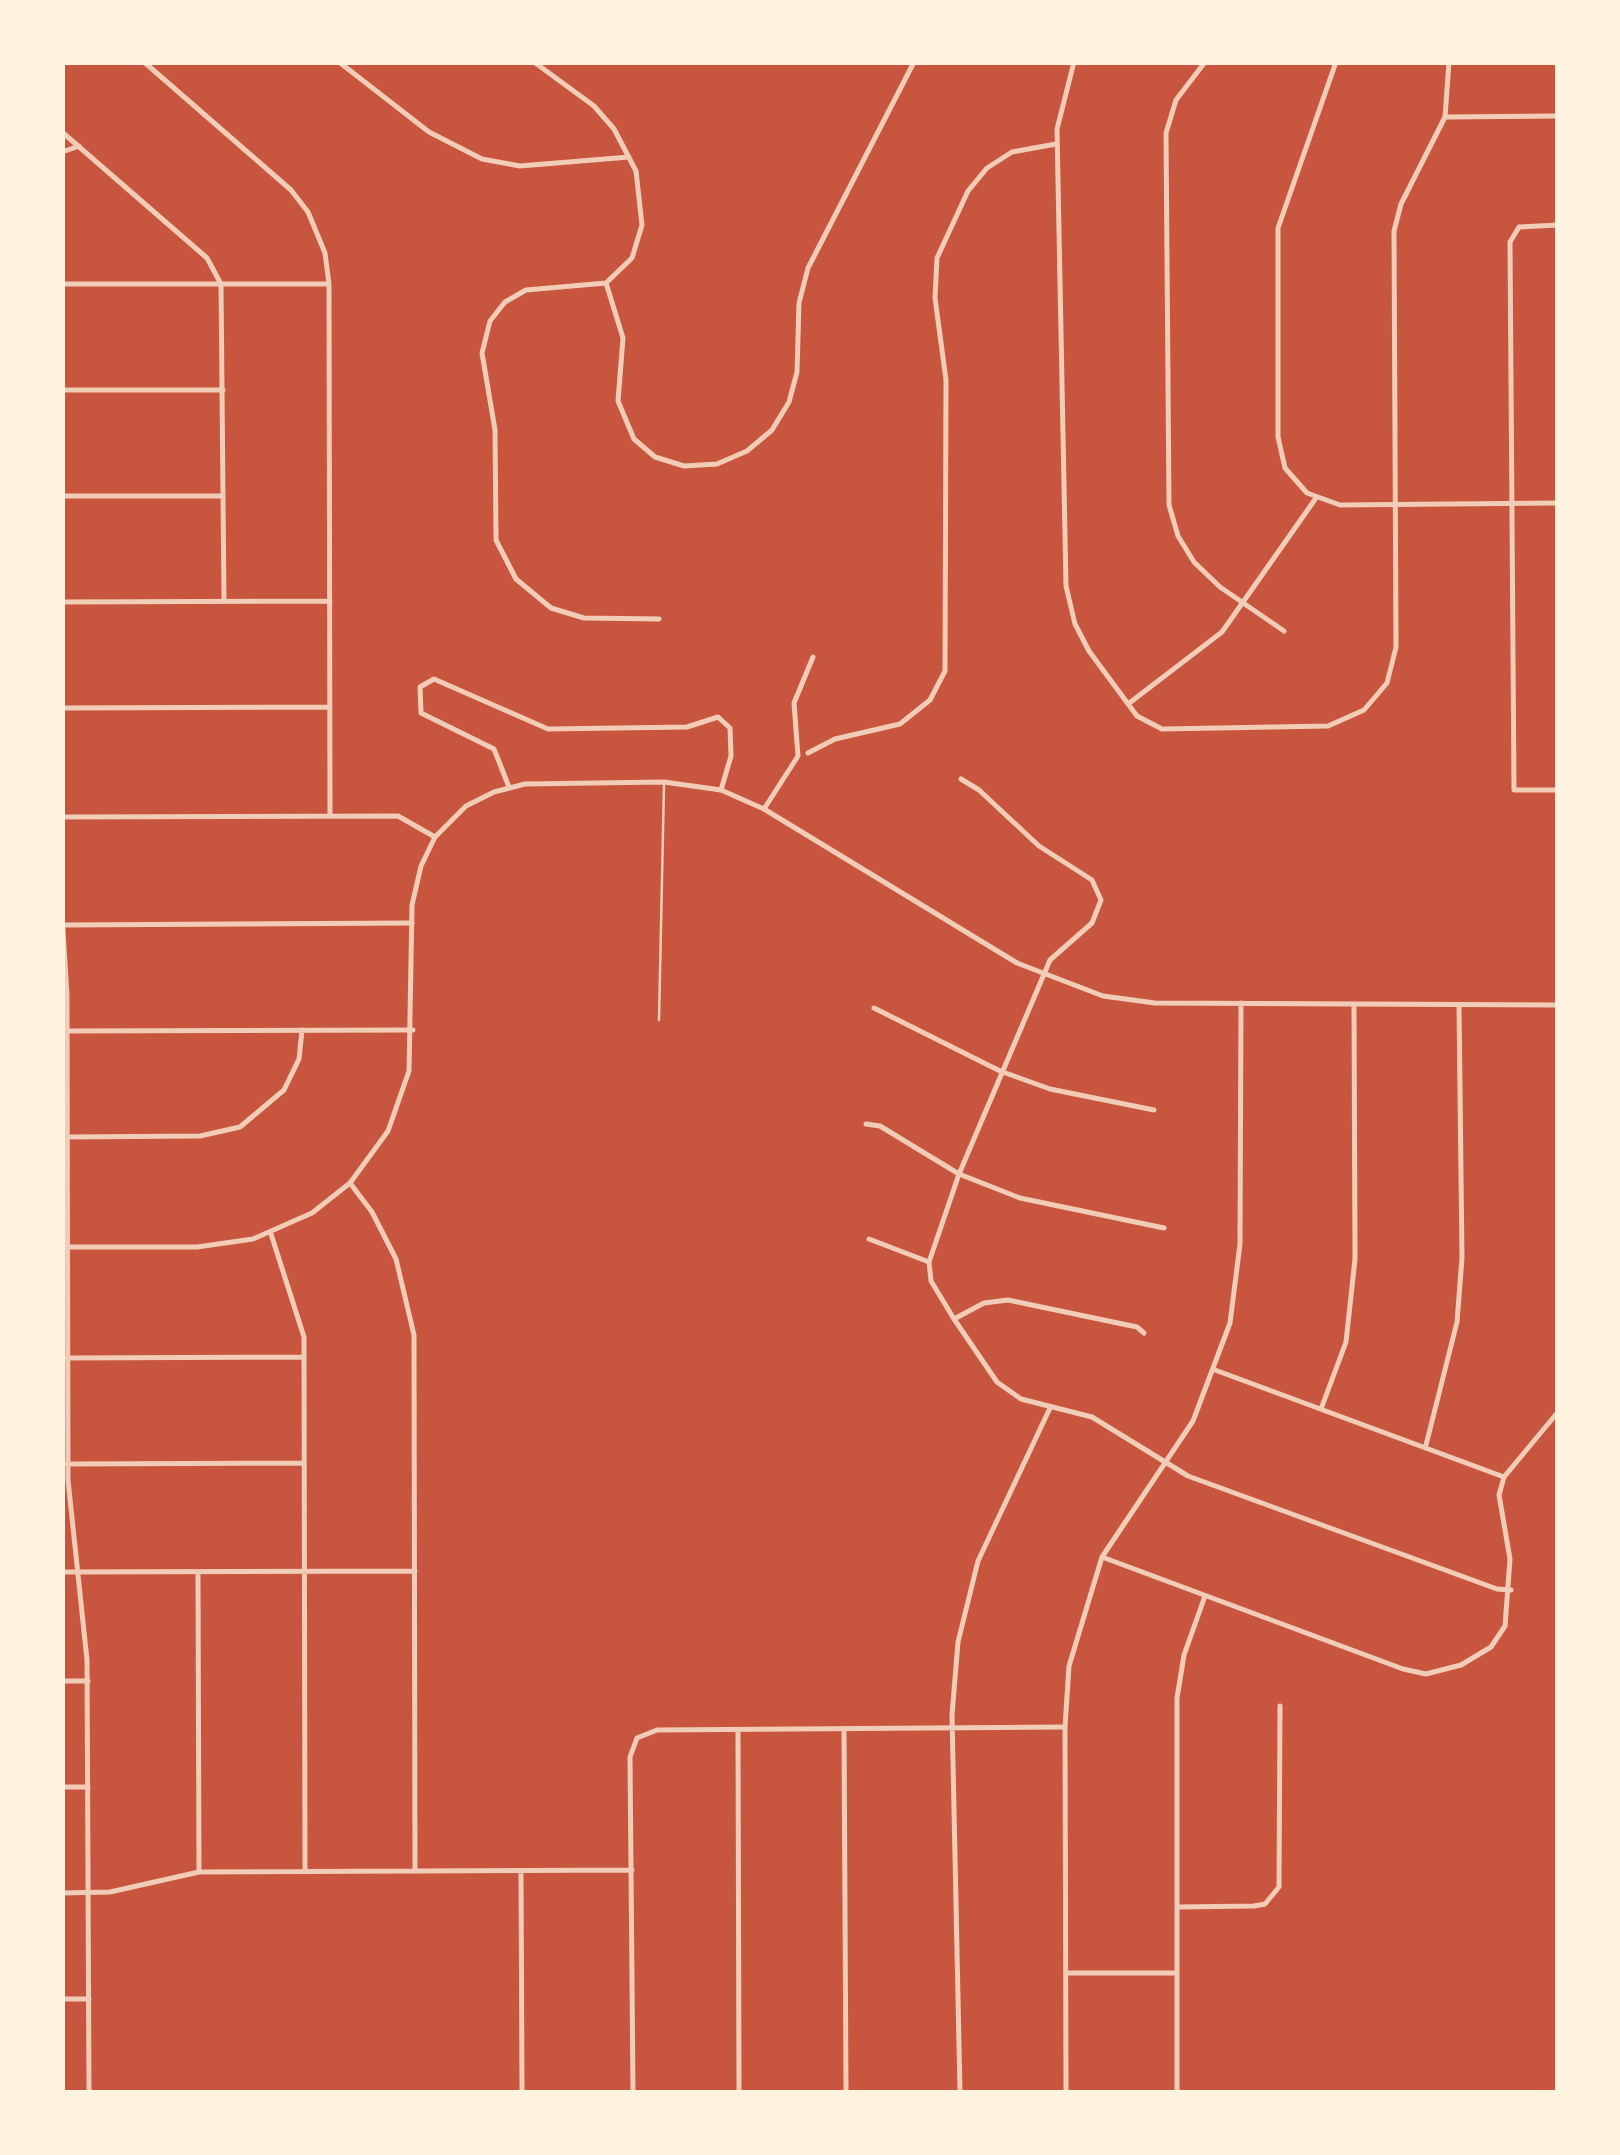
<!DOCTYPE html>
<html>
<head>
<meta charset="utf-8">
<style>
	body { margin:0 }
	#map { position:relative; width:1620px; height:2155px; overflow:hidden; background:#c8553d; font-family:"Roboto Condensed",sans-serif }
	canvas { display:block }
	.frame { position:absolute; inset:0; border:65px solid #fff3e0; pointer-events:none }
</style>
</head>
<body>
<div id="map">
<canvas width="1620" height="2155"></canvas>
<div class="frame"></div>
</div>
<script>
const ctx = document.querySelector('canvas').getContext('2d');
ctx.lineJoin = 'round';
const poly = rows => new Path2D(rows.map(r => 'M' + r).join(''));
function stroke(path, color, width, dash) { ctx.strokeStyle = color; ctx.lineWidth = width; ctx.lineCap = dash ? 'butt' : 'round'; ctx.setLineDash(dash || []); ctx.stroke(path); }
stroke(poly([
	[659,1020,664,784]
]), '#f1ccb7', 2.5);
stroke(poly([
	[144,62,291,190,308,212,325,253,329,284,330,815],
	[339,62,429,132,482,159,520,166,629,157],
	[534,62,594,106,614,129,636,171,642,225,632,258,606,283,526,290,505,302,490,321,482,353,495,430,496,540,516,579,551,608,584,618,659,619],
	[1074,62,1057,129,1066,586,1075,624,1089,651,1137,716,1162,729,1328,726,1364,710,1387,683,1396,647,1394,231,1401,204,1445,117,1449,62],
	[1205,62,1176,100,1166,133,1169,505,1178,536,1194,562,1220,587,1284,631],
	[1446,117,1558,116],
	[62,132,207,258,221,284,224,601],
	[62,152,79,146],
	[1558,225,1519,227,1510,242,1514,790,1558,790],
	[606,283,623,338,618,401,634,439,655,457,684,466,717,464,747,451,772,430,789,402,797,372,799,303,808,268,914,62],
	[62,284,329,284],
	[62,390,223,390],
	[62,496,223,496],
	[62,602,330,601],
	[1128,704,1222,632,1316,498],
	[62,708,330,707],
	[808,753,835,739,900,724,930,700,945,671,946,380,935,298,937,258,968,191,987,168,1012,152,1056,144],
	[961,779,979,790,1039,846,1092,880,1101,900,1092,923,1050,960,959,1174,929,1262,931,1281,954,1319,997,1382,1021,1399,1092,1417,1188,1476,1497,1589,1511,1590],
	[509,787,494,749,421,713,420,687,434,679,548,729,687,727,718,717,730,728,731,756,721,790],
	[764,809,798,756,794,703,813,657],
	[62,817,398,816,435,837],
	[64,925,412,923],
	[874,1008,1000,1071,1050,1089,1154,1110],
	[66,1031,413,1030],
	[866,1124,880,1126,959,1174,1020,1198,1164,1228],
	[67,1137,200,1136,240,1127,284,1090,299,1059,302,1030],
	[350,1183,372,1212,396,1259,414,1335,415,1871],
	[271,1234,304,1337,305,1872],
	[869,1239,929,1262],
	[954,1319,984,1303,1008,1300,1137,1327,1144,1333],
	[67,1358,304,1357],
	[1215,1370,1504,1477],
	[1321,1409,1346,1342,1355,1259,1354,1004],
	[1426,1445,1457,1322,1462,1258,1459,1005],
	[67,1464,304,1463],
	[1102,1557,1403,1669,1426,1674,1461,1665,1491,1647,1505,1626,1510,1559,1499,1495,1504,1477,1558,1412],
	[62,1572,415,1571],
	[198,1572,199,1872],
	[62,1681,88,1681],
	[844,1729,846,2092],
	[738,1730,739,2092],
	[62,1787,88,1787],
	[521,1871,522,2092],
	[62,1893,110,1892,199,1872,632,1870],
	[1177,1907,1254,1906,1265,1904,1279,1887,1280,1706],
	[1066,1973,1177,1973],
	[62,1999,89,1999],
	[633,2092,630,1757,637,1738,657,1730,1065,1727],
	[960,2092,952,1715,958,1642,978,1561,1050,1408],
	[1177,2092,1177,1698,1184,1655,1205,1596]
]), '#f1ccb7', 5);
stroke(poly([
	[1336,62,1278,228,1278,437,1285,468,1307,493,1340,505,1558,503],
	[62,914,67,995,68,1480,87,1660,89,2092],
	[62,1247,197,1247,253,1239,312,1213,350,1183,388,1131,409,1071,412,905,421,866,435,837,466,806,494,792,525,784,664,782,721,790,764,809,1017,963,1103,996,1155,1003,1558,1005],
	[1066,2092,1065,1727,1069,1666,1102,1557,1193,1421,1230,1323,1240,1244,1241,1003]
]), '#f1ccb7', 5);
</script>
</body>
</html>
